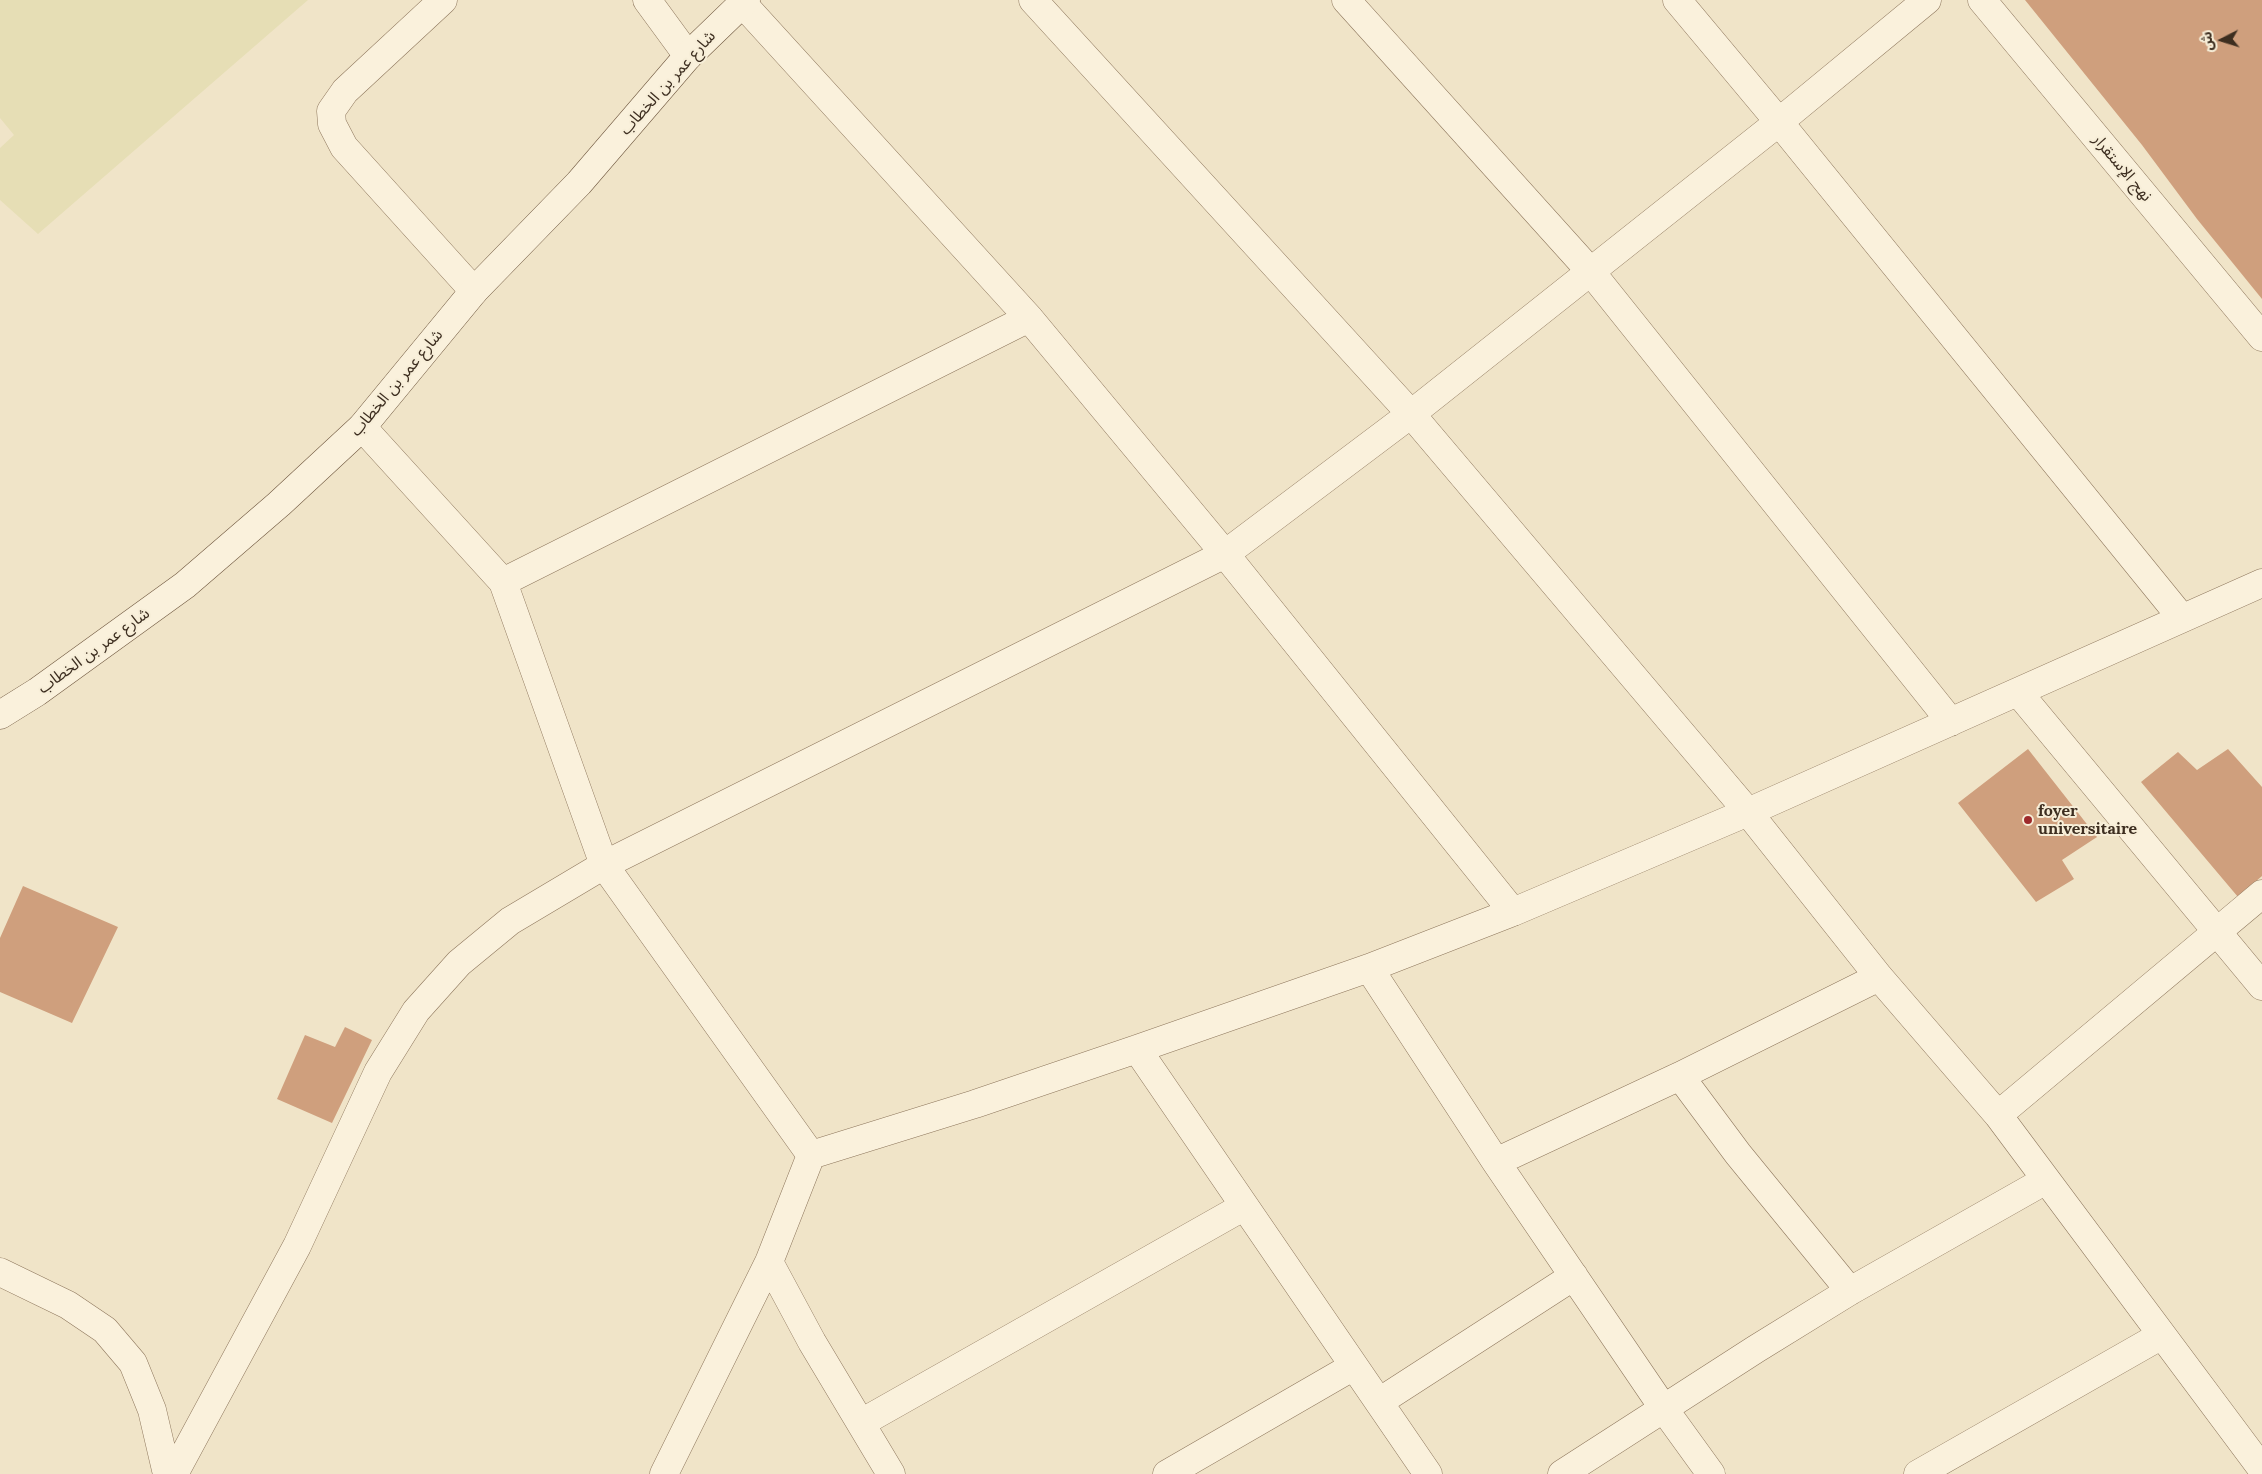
<!DOCTYPE html>
<html>
<head>
<meta charset="utf-8">
<style>
	body { margin:0 }
	#map { position:relative; width:2262px; height:1474px; overflow:hidden; background:#f0e4c8; font-family:Lora,"Noto Sans Arabic",serif }
	canvas { display:block }
	.north { position:absolute; left:2197px; top:15px; width:50px; height:50px; -webkit-text-stroke:4px #f7eed8; paint-order:stroke; rotate:265deg; font-size:14px; font-weight:700; line-height:20px; text-align:center; color:#3d2e20 }
	.north::after { content:''; display:block; margin:auto; width:18px; height:22px; background:#3d2e20; clip-path:polygon(50% 0,100% 100%,50% 72%,0 100%) }
</style>
</head>
<body>
<div id="map">
<canvas width="2262" height="1474"></canvas>
<div class="north">ش</div>
</div>
<script>
const ctx = document.querySelector('canvas').getContext('2d');
ctx.lineJoin = 'round';
function paint(path, color) { ctx.fillStyle = color; ctx.fill(path, 'evenodd'); }
const poly = rows => new Path2D(rows.map(r => 'M' + r).join(''));
function stroke(path, color, width, dash) { ctx.strokeStyle = color; ctx.lineWidth = width; ctx.lineCap = dash ? 'butt' : 'round'; ctx.setLineDash(dash || []); ctx.stroke(path); }
function write(font, color, halo, rows, align = 'center') {
  ctx.font = font + ' Lora,"Noto Sans Arabic",serif'; ctx.lineWidth = 4; ctx.setLineDash([]); ctx.textBaseline = 'middle'; ctx.strokeStyle = halo; ctx.fillStyle = color; for (const [text, x, y, turn = 0] of rows) {
    ctx.save(); ctx.translate(x, y); ctx.rotate((+turn || 0) * Math.PI / 180); ctx.textAlign = isNaN(turn) ? turn : align; if (halo) ctx.strokeText(text, 0, 0); ctx.fillText(text, 0, 0); ctx.restore();
  }
}
paint(poly([
	[0,0,308,0,38,234,0,200,0,148,14,135,0,118]
]), '#e6deb5');
paint(poly([
	[2025,0,2262,0,2262,299,2197,219,2142,145],
	[2028,749,2097,837,2062,860,2074,879,2036,902,1958,803],
	[2228,749,2262,787,2262,876,2238,897,2141,782,2178,752,2197,770],
	[23,886,118,927,72,1023,0,992,0,938],
	[345,1027,372,1040,332,1123,277,1099,305,1035,335,1047]
]), '#cf9f7d');
const street = poly([
	[443,0,345,91,331,111,332,124,344,147,474,291],
	[647,0,688,56],
	[1033,0,1411,414,1748,812,1879,977,1998,1115,2262,1469],
	[1346,0,1591,272,1951,722],
	[1677,0,1779,122,2181,617],
	[1982,0,2262,337],
	[743,4,1029,318,1225,554,1513,912],
	[362,427,503,582,604,865,811,1155],
	[503,582,1029,318],
	[2018,692,2262,986],
	[1369,968,1496,1162,1664,1409,1711,1474],
	[1137,1049,1428,1474],
	[1680,1076,1738,1154,1850,1291],
	[1998,1115,2262,894],
	[811,1155,975,1104,1137,1049,1369,968,1513,912,1748,812,2262,583],
	[1496,1162,1680,1076,1879,977],
	[769,1262,812,1342,891,1474],
	[0,1272,68,1305,105,1330,133,1363,152,1410,167,1474],
	[1379,1402,1574,1276],
	[861,1423,1243,1207],
	[174,1474,297,1246,378,1072,416,1011,459,963,510,921,604,865,1225,554,1411,414,1779,122,1927,0],
	[664,1474,769,1262,811,1155],
	[1167,1474,1354,1366],
	[1562,1474,1756,1349,1850,1291,2046,1180],
	[1918,1474,2162,1335]
]);
const secondary = poly([
	[0,715,37,692,185,585,279,504,362,427,474,291,579,183,688,56,746,0]
]);
stroke(street, '#8d765c', 29);
stroke(secondary, '#6f573f', 29);
stroke(street, '#faf1dc', 28);
stroke(secondary, '#faf1dc', 28);
for (const [x, y, r, color] of [
	[2028,820,5,"#9e2a2b"]
]) { const dot = new Path2D(); dot.arc(x, y, r, 0, 2 * Math.PI); ctx.fillStyle = color; ctx.fill(dot); stroke(dot, '#f7eed8', 2); }
write('16px', '#3d2e20', '#f7eed8', [
	["شارع عمر بن الخطاب",668,83,-48],
	["نهج الإستقرار",2122,168,50],
	["شارع عمر بن الخطاب",397,383,-50],
	["شارع عمر بن الخطاب",94,651,-36]
]);
write('bold 16px', '#3d2e20', '#f7eed8', [
	["foyer",2038,811],
	["universitaire",2038,829]
], 'left');
</script>
</body>
</html>
